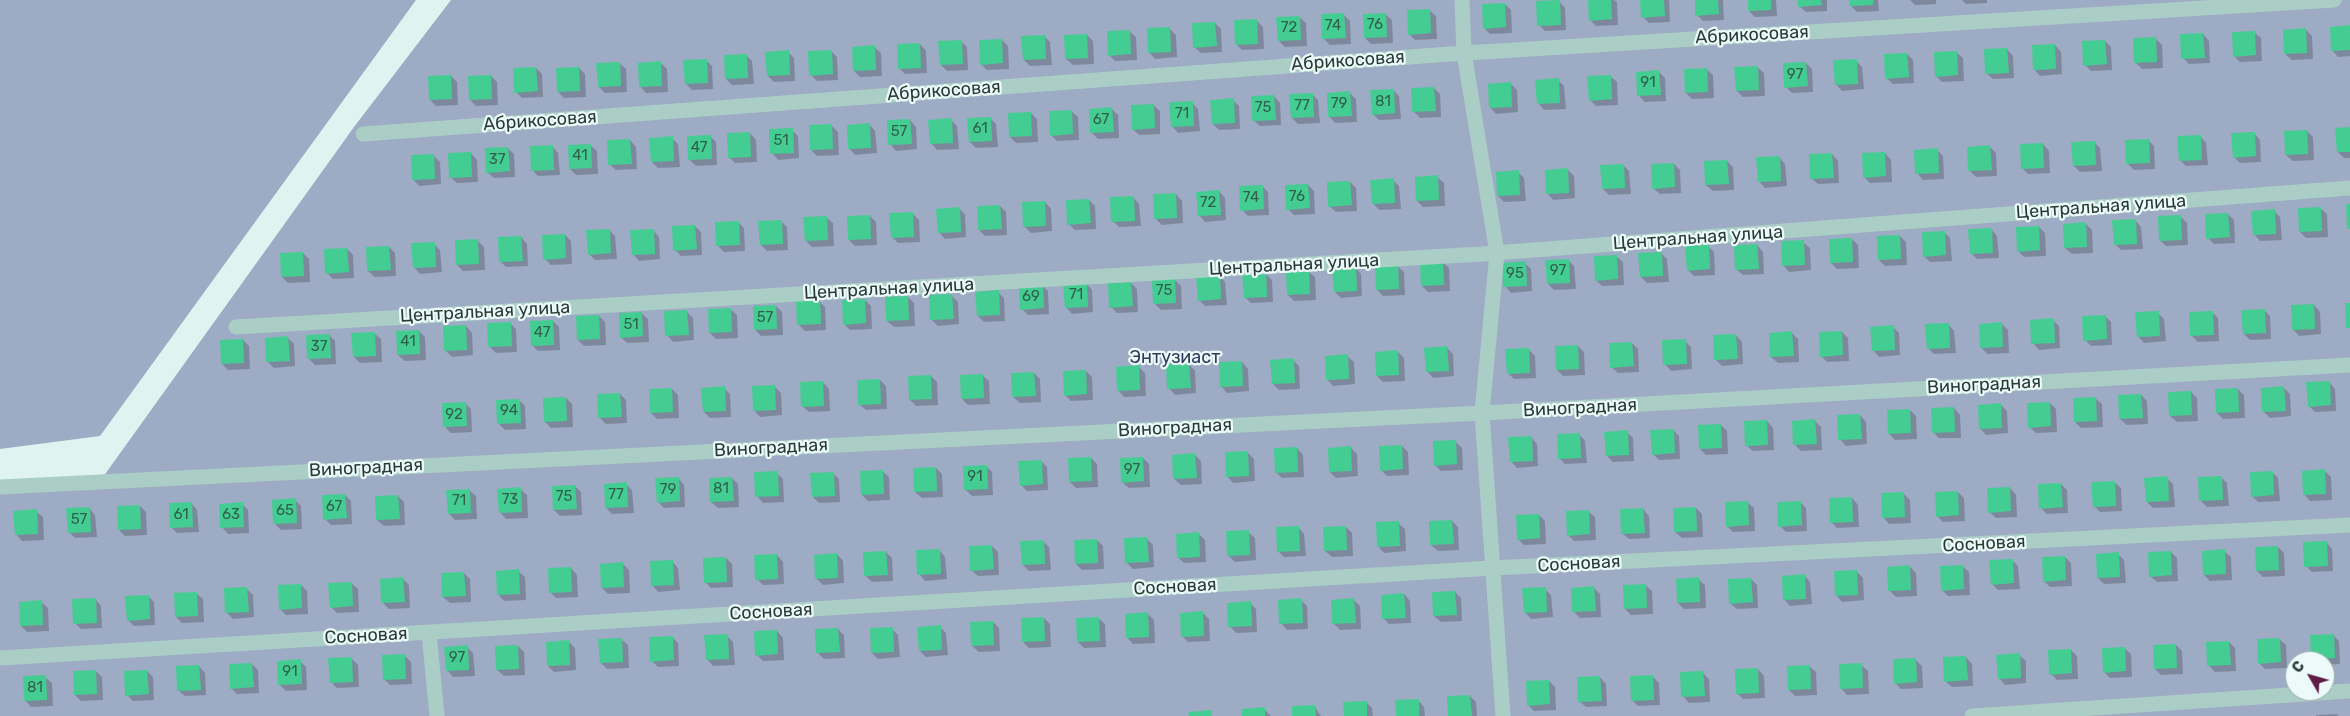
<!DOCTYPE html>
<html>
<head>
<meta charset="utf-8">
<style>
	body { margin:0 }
	#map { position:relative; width:2350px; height:716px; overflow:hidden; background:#dff4f1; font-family:Rubik,sans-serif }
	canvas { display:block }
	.north { position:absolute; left:2285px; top:651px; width:50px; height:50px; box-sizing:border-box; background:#ecfbf9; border:1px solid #9eaeab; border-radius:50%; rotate:308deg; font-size:14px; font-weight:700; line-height:20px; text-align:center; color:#2a3b35 }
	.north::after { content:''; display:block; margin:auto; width:18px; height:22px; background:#601c45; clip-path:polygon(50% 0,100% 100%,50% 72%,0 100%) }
</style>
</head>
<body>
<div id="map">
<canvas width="2350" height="716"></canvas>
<div class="north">С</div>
</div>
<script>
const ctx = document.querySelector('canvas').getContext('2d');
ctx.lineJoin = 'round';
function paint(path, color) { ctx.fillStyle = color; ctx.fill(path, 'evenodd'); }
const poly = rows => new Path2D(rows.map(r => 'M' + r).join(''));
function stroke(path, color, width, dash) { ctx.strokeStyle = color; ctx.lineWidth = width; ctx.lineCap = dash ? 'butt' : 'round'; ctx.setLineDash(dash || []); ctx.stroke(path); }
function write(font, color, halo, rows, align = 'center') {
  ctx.font = font + ' Rubik,sans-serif'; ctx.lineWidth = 4.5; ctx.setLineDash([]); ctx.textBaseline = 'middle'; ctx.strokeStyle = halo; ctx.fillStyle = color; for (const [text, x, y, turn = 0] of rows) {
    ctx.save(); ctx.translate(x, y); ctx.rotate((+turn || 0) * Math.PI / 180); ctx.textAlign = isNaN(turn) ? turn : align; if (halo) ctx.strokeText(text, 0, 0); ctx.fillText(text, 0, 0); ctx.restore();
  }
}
paint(poly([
	[0,0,416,0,100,436,0,449],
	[451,0,2350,0,2350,716,0,716,0,489,98,484,354,127],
	[2295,661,2325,661,2325,691,2295,691]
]), '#9eabc5');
paint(poly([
	[1589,0,1614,0,1617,2,1618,25,1596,26,1590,20],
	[1642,0,1669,0,1670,22,1649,23,1643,17],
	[1696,0,1723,0,1724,20,1703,21,1697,15],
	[1749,0,1776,0,1777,16,1755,17,1749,11],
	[1799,0,1827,0,1827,11,1806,12,1799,6],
	[1851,0,1878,0,1879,11,1857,12,1851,6],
	[1910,0,1936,0,1936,4,1915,5],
	[1962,0,1987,0,1987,3,1966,4],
	[1559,1,1565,8,1566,30,1545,31,1539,25],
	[1505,4,1511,10,1512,33,1490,34,1484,28],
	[1429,10,1436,16,1437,39,1415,40,1409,34],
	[1385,14,1392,20,1393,43,1371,44,1365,38],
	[1344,15,1350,21,1351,44,1330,45,1323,38],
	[1299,17,1306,23,1307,46,1285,47,1279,41],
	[1256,20,1263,27,1264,49,1242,50,1236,44],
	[1215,23,1221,29,1222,52,1201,53,1194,47],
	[2350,27,2350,56,2338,57,2332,50],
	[1170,29,1176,35,1177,57,1155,59,1149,52],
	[2306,30,2312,36,2313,59,2292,60,2285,54],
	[1129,31,1136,37,1137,60,1115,61,1109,55],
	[2254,32,2261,38,2262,61,2240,62,2234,56],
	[2203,34,2209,41,2210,63,2189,64,2183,58],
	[1087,35,1093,41,1094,64,1073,65,1066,59],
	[1044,36,1050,42,1052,65,1030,66,1024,60],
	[2156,39,2162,45,2163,68,2142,69,2135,62],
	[1002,40,1008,46,1009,69,987,70,981,64],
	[961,41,967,47,968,70,947,71,941,65],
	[2105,41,2111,47,2112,70,2091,71,2085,65],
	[920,44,926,51,927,73,905,74,899,68],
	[2055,45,2061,52,2062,74,2040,76,2034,69],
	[874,47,881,53,882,76,860,77,854,71],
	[2007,49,2013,56,2014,78,1993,79,1986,73],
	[831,51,837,57,838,80,817,81,811,75],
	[788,52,794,58,795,81,774,82,768,76],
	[1956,52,1963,58,1964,81,1942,82,1936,76],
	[1907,54,1913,60,1914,83,1893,84,1886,78],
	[746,55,752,61,754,84,732,85,726,79],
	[706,60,712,66,713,89,692,90,686,84],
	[1856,61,1862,67,1864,89,1842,91,1836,84],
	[619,63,626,69,627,92,605,93,599,87],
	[661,63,667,69,668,92,646,93,640,86],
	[1806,63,1812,69,1813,92,1792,93,1786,87],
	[1757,67,1764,73,1765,96,1743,97,1737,91],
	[536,68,542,74,543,97,522,98,516,92],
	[579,68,585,74,586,97,564,98,558,92],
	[1706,69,1713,75,1714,98,1692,99,1686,93],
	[1659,72,1665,78,1666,101,1645,102,1639,96],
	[451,76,457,82,458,105,436,106,430,100],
	[491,76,497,82,498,105,476,106,470,100],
	[1610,76,1617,82,1618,105,1596,106,1590,100],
	[1558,80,1564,86,1566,109,1544,110,1538,103],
	[1511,84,1517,90,1518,112,1496,114,1490,107],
	[1434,88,1440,94,1441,117,1420,118,1414,112],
	[1393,90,1399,96,1401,119,1379,120,1373,114],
	[1350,93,1356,99,1357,122,1335,123,1329,116],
	[1312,94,1318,100,1320,123,1298,124,1292,118],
	[1274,96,1280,103,1281,125,1260,126,1253,120],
	[1233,100,1239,106,1240,129,1219,130,1213,124],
	[1192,103,1198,109,1200,131,1178,133,1172,126],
	[1153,105,1160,111,1160,134,1139,135,1133,129],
	[1112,109,1118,115,1119,138,1098,139,1091,132],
	[1071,111,1078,117,1079,140,1057,141,1051,135],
	[1031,113,1037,119,1038,142,1016,143,1010,137],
	[990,118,996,124,998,147,976,148,970,142],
	[910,120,916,127,917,149,896,151,890,144],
	[951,120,957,126,959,149,937,150,931,143],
	[869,124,875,131,877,153,855,155,849,148],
	[832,126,838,132,839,155,817,156,811,150],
	[2350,128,2350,158,2344,158,2338,152],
	[792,130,798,136,799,158,778,160,772,153],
	[2307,131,2313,137,2314,160,2293,161,2286,155,2285,132],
	[750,133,756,140,757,162,735,163,729,157],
	[2254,133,2260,140,2261,162,2240,163,2234,157],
	[710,136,716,142,717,165,696,166,690,160],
	[2200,136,2206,143,2208,165,2186,166,2180,160],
	[672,138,678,144,680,167,658,168,652,162],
	[630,140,636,147,637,169,616,170,609,164],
	[2148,140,2154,146,2155,169,2134,170,2128,164],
	[2094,142,2100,148,2102,171,2080,172,2074,166],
	[2043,144,2049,151,2050,173,2028,174,2022,168],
	[590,145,597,151,598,174,576,175,570,169],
	[552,146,558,153,560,175,538,176,532,170],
	[1990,147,1996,153,1997,176,1976,177,1970,171],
	[508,148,514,154,515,177,494,178,487,172],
	[1937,150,1943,156,1944,179,1923,180,1917,173],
	[471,153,477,160,478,182,457,183,450,177],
	[1885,153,1891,160,1892,182,1870,183,1864,177],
	[1832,154,1838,161,1839,183,1818,184,1811,178],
	[434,156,440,162,441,184,419,186,413,179],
	[1779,157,1785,164,1787,186,1765,188,1759,181],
	[1727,161,1733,167,1734,190,1713,191,1706,185],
	[1674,164,1680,170,1681,193,1660,194,1653,188],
	[1623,165,1629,171,1631,194,1609,195,1603,189],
	[1568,170,1574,176,1575,198,1553,200,1547,193],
	[1518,172,1524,178,1526,201,1504,202,1498,196],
	[1437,177,1444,183,1445,206,1423,207,1417,201],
	[1393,180,1399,186,1401,209,1379,210,1373,203],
	[1350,182,1356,188,1357,211,1336,212,1329,206],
	[1308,185,1314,191,1315,214,1294,215,1288,209],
	[1262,186,1268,192,1269,215,1248,216,1242,210],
	[1219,191,1225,198,1226,220,1205,222,1199,215],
	[1176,194,1182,201,1183,223,1162,225,1155,218],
	[1133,197,1139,204,1141,226,1119,227,1113,221],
	[1089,200,1095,206,1096,229,1075,230,1069,224],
	[1045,202,1051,209,1052,231,1031,233,1024,226],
	[1000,206,1006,212,1007,235,985,236,979,230],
	[959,208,965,215,966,237,945,239,939,232],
	[2320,208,2327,214,2328,237,2306,238,2300,232],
	[2274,211,2280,217,2282,240,2260,241,2254,234],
	[912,213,919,220,920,242,898,243,892,237],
	[2228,214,2234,220,2235,243,2214,244,2208,238],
	[870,216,876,222,877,245,855,246,849,240],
	[2180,216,2187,223,2188,245,2166,246,2160,240],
	[826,217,833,223,834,246,812,247,806,241],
	[2135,220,2141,227,2143,249,2121,250,2115,244],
	[781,221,787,227,788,250,767,251,761,245],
	[738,222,744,228,745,251,724,252,718,246],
	[2086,224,2092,230,2093,253,2072,254,2065,248],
	[695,226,701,232,702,255,681,256,675,250],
	[2039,227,2045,233,2046,256,2024,257,2018,251],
	[1991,229,1997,236,1999,258,1977,259,1971,253],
	[609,230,615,236,617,259,595,260,589,254],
	[653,230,659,237,660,259,639,261,633,254],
	[1944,232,1950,238,1952,261,1930,262,1924,256],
	[565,235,571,241,572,264,551,265,545,259],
	[1900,236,1906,242,1907,265,1885,266,1879,260],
	[521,237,527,244,528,266,506,267,500,261],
	[1852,239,1858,245,1859,268,1837,269,1831,263],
	[478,241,484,247,485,270,463,271,457,265],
	[1803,242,1810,248,1811,270,1789,272,1783,265],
	[434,244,440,250,442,272,420,274,414,267],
	[1757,245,1763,252,1764,274,1743,275,1736,269],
	[1708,246,1714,252,1715,275,1694,276,1688,270],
	[389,247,395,253,396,276,375,277,368,271],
	[347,249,353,255,354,278,333,279,327,273],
	[303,253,309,259,310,282,288,283,282,277],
	[1661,253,1667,259,1669,282,1647,283,1641,277],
	[1616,256,1623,262,1624,285,1602,286,1596,280],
	[1568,260,1574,266,1576,289,1554,290,1548,284],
	[1443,262,1449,268,1450,291,1428,292,1422,286],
	[1525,263,1531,269,1532,291,1511,293,1505,286],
	[1397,266,1404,272,1405,295,1383,296,1377,290],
	[1355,267,1361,274,1362,296,1341,298,1335,292],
	[1308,271,1315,277,1316,300,1294,301,1288,295],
	[1265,273,1272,280,1273,302,1251,303,1245,297],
	[1219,276,1225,282,1227,305,1205,306,1199,300],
	[1175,280,1181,286,1182,309,1161,310,1155,304],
	[1086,283,1092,290,1093,312,1072,314,1066,307],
	[1131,283,1137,289,1138,312,1117,313,1111,307],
	[1042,285,1048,291,1049,314,1028,315,1022,309],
	[998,292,1004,298,1005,321,984,322,978,316],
	[952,296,958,302,959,324,938,326,931,319],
	[908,297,914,303,915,326,894,327,887,321],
	[865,300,871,306,872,329,850,330,844,324],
	[819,301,825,307,826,330,805,331,799,325],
	[2314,305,2320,312,2321,334,2299,336,2293,329],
	[776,306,782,312,783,335,761,336,755,330],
	[730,309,737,315,738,338,716,339,710,333],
	[2264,310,2270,316,2271,339,2250,340,2244,334],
	[687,312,693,318,694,340,673,342,667,335],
	[2212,312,2218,318,2219,341,2198,342,2192,336],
	[641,313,648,319,649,342,627,343,621,337],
	[2158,313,2164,319,2166,341,2144,343,2138,336],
	[599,316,605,322,606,345,584,346,578,340],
	[2105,316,2111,322,2112,345,2091,346,2085,340],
	[2053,320,2059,326,2060,348,2039,350,2033,343],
	[553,321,559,327,560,350,538,351,532,345],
	[510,323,516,329,517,352,496,353,490,347],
	[1948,324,1954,331,1956,353,1934,354,1928,348],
	[2002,324,2008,330,2009,353,1987,354,1981,347],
	[466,326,472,333,473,355,452,357,445,350],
	[1893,327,1899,333,1900,355,1879,357,1873,350],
	[419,331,425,337,426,360,405,361,398,355],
	[1842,332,1848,338,1849,361,1827,362,1821,356],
	[374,333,381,339,382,362,360,363,354,357],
	[1792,333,1798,339,1799,362,1778,363,1771,357],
	[329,335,335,341,336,364,315,365,309,359],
	[1736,335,1742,342,1743,364,1722,366,1715,359],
	[288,338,294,344,295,366,274,368,267,361],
	[243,340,249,346,250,369,228,370,222,364],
	[1685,341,1691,347,1692,369,1671,371,1665,364],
	[1632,343,1638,349,1639,372,1618,373,1611,367],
	[1578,346,1584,352,1585,375,1563,376,1557,370],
	[1447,348,1453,354,1454,376,1433,378,1427,371],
	[1528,349,1535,356,1536,378,1514,379,1508,373],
	[1398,352,1404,358,1405,381,1383,382,1377,376],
	[1347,356,1354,362,1355,384,1333,386,1327,379],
	[1293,360,1299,366,1300,389,1279,390,1273,384],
	[1242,362,1248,369,1249,391,1227,393,1221,386],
	[1189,364,1195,371,1196,393,1175,395,1169,388],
	[1139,367,1145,373,1146,396,1124,397,1118,390],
	[1086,371,1092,377,1093,400,1071,401,1065,395],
	[1034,373,1040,379,1041,402,1020,403,1013,397],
	[982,375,989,381,990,404,968,405,962,399],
	[931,376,937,382,938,405,916,406,910,400],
	[880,380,886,386,887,409,866,410,859,404],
	[823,382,829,389,830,411,809,412,802,406],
	[2329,382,2335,389,2336,411,2315,412,2309,406],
	[774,386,781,393,782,415,760,417,754,410],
	[724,388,730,394,731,417,710,418,704,412],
	[2284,388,2290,394,2291,416,2270,418,2264,412],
	[672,389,678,395,679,418,657,419,651,413],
	[2238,389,2244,395,2245,418,2223,419,2217,413],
	[2191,392,2197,398,2198,421,2177,422,2170,416],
	[620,394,626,400,627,423,606,424,600,418],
	[2141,395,2147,401,2148,424,2127,425,2120,419],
	[566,398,572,404,573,427,551,428,545,422],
	[2095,398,2102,404,2103,427,2081,428,2075,422],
	[519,400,525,406,526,429,505,430,499,424],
	[465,403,471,409,472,432,451,433,445,427],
	[2050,403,2056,409,2057,432,2036,433,2029,427],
	[2001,405,2007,411,2008,433,1986,435,1980,428],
	[1954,408,1960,415,1961,438,1939,438,1933,432],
	[1910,410,1916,416,1917,439,1895,440,1889,434],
	[1860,415,1866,422,1867,444,1846,446,1840,439],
	[1767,421,1773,428,1774,450,1753,451,1746,445],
	[1815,421,1821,427,1822,450,1801,451,1795,445],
	[1721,425,1727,431,1728,454,1706,455,1700,449],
	[1673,430,1679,436,1680,459,1659,460,1653,454],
	[1627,432,1633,438,1634,461,1613,462,1607,456],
	[1579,434,1585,441,1587,463,1565,464,1559,458],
	[1531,437,1537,444,1538,466,1517,468,1511,461],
	[1455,441,1462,448,1463,470,1441,471,1435,465],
	[1402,446,1408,452,1409,475,1387,476,1381,470],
	[1297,448,1303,455,1304,477,1282,478,1276,472],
	[1351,448,1357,454,1358,476,1336,478,1330,472],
	[1248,453,1254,459,1255,481,1233,483,1227,476],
	[1195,455,1201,461,1202,484,1181,485,1174,479],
	[1091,458,1097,464,1098,487,1076,488,1070,482],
	[1143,458,1149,464,1150,487,1129,488,1122,482],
	[1041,461,1047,467,1048,490,1027,491,1021,485],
	[986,466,992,472,993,495,972,496,966,490],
	[936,468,942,474,943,497,922,498,915,492],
	[882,471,889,477,890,500,868,501,862,495],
	[2325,471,2331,477,2332,500,2310,501,2304,494],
	[2272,472,2278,478,2280,501,2258,502,2252,496],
	[777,473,783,479,784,502,763,503,757,496],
	[833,473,839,479,840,502,819,503,813,497],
	[2221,477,2227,483,2229,506,2207,507,2201,501],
	[678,478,684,485,685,507,664,508,658,502],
	[732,478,738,484,739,507,718,508,711,502],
	[2167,478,2173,484,2175,507,2153,508,2147,502],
	[2114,482,2121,488,2122,511,2100,512,2094,506],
	[626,484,632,490,634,513,612,514,606,508],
	[2061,484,2067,490,2068,513,2047,514,2041,508],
	[575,486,581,492,582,515,560,516,554,510],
	[2010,488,2016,495,2017,517,1996,518,1989,512],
	[520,489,527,495,528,518,506,519,500,512],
	[469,490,476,496,477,519,455,520,449,514],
	[1958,492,1964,498,1965,521,1943,522,1937,516],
	[1904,494,1910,500,1911,523,1889,524,1883,517],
	[345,495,351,501,352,524,331,525,325,519],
	[398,496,404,502,405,525,384,526,377,520],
	[1852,498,1858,505,1859,527,1837,528,1831,522],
	[295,500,301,506,302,529,281,530,275,524],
	[1747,502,1754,508,1755,531,1733,532,1727,526],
	[1800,502,1806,508,1807,531,1786,532,1780,526],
	[191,503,197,510,199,532,177,533,171,527],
	[242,504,248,510,249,533,228,534,222,527],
	[140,506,146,512,147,535,125,536,119,530],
	[89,508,95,515,97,537,75,538,69,532],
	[1696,508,1702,514,1703,537,1682,538,1675,532],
	[1643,509,1649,516,1650,538,1629,539,1622,533],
	[36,511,43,517,44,540,22,541,16,534],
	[1588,511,1595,517,1596,540,1574,541,1568,535],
	[1539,515,1545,521,1546,544,1524,545,1518,539],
	[1452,521,1458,527,1459,550,1438,551,1431,545],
	[1398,523,1405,529,1406,551,1384,553,1378,546],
	[1298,527,1304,534,1306,556,1284,557,1278,551],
	[1346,527,1352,533,1353,556,1332,557,1325,551],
	[1248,532,1255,538,1256,560,1235,562,1228,555],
	[1198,533,1205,540,1206,562,1184,563,1178,557],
	[1147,539,1153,545,1154,567,1133,569,1126,562],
	[1097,540,1103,546,1104,569,1082,570,1076,564],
	[1043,541,1049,547,1051,570,1029,571,1023,565],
	[2326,542,2332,549,2333,571,2312,572,2306,566],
	[992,546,998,552,999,575,978,576,971,570],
	[2278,547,2284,553,2285,576,2263,577,2257,571],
	[939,550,945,557,947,579,925,581,919,574],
	[2224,551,2231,557,2232,580,2210,581,2204,575],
	[886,552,892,558,893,581,872,582,866,576],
	[2171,552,2177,558,2178,581,2157,582,2150,576],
	[837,554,843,561,844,583,823,585,816,578],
	[2118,554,2124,560,2126,583,2104,584,2098,578],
	[777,555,783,562,784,584,763,585,757,579],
	[2065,557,2071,563,2072,586,2050,587,2044,581],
	[726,558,732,564,733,587,711,588,705,582],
	[2012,560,2018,566,2020,589,1998,590,1992,584],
	[672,561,678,568,680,590,658,592,652,585],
	[623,564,629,570,630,593,608,594,602,588],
	[1962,566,1969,572,1970,595,1948,596,1942,590],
	[1910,567,1916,573,1917,596,1896,597,1889,590],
	[571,568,577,575,578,597,556,598,550,592],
	[518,571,525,577,526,600,504,601,498,594],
	[1857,572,1863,578,1864,600,1842,602,1836,595],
	[464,573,470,579,471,602,450,603,443,597],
	[1804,575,1810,582,1812,604,1790,606,1784,599],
	[403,579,409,585,410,608,389,609,383,603],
	[1698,579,1705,585,1706,608,1684,609,1678,603],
	[1751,579,1757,585,1758,608,1737,609,1730,603],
	[351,583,358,589,359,612,337,613,331,607],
	[301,585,307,591,308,614,286,615,280,609],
	[1645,585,1652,591,1653,614,1631,615,1625,609],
	[1594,588,1600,594,1601,617,1580,618,1574,612],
	[247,589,253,595,254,617,233,619,226,612],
	[1545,589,1551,595,1553,617,1531,619,1525,612],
	[1455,592,1461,598,1462,621,1441,622,1434,616],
	[196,593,203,599,204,622,182,623,176,617],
	[1404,594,1410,601,1411,623,1389,624,1383,618],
	[148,596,154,602,155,625,134,626,128,620],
	[95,599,101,606,102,628,81,629,75,623],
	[1301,600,1307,606,1308,629,1287,630,1281,623],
	[1354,600,1360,606,1361,629,1340,630,1333,623],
	[41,602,48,608,49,631,27,632,21,626],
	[1250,603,1256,609,1257,632,1236,633,1230,626],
	[1202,612,1209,619,1210,641,1188,642,1182,636],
	[1148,614,1154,620,1155,643,1133,644,1127,637],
	[1044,618,1050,624,1051,647,1029,648,1023,642],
	[1098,618,1105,624,1106,647,1084,648,1078,642],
	[993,622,999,628,1000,651,979,652,972,646],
	[940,627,946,633,948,655,926,657,920,651],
	[838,629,844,635,845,658,824,659,818,653],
	[892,629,898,635,900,657,878,659,872,653],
	[777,631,783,638,784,660,763,661,757,655],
	[2333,635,2339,641,2340,664,2325,665,2325,661,2315,661,2313,659],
	[727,636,733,642,735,665,713,666,707,659],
	[672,637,678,643,679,666,658,667,652,661],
	[621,639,628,645,629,668,607,669,601,663],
	[2279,639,2286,645,2287,668,2265,669,2259,663],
	[569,642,575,648,576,670,554,672,548,666],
	[2229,642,2235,648,2236,671,2215,672,2209,666],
	[2176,645,2182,651,2183,674,2161,675,2155,669],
	[518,646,524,652,525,675,504,676,497,670],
	[467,647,473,653,475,676,453,677,447,670],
	[2124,648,2131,654,2132,677,2110,678,2104,672],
	[2071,650,2077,656,2078,679,2057,680,2051,674],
	[2019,655,2026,661,2026,683,2005,685,1999,678],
	[405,656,411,662,412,684,390,685,384,679],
	[1966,657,1972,664,1973,686,1952,687,1945,681],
	[351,658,358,665,359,687,337,688,331,682],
	[1915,659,1922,666,1923,688,1901,689,1895,683],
	[300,661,306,667,307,690,286,691,280,685],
	[252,664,258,670,259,693,237,694,231,688],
	[1861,665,1868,671,1869,694,1847,695,1841,688],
	[199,666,205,673,206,695,185,696,178,690],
	[1809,666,1816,672,1817,695,1795,696,1789,690],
	[1758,669,1764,676,1765,698,1743,699,1737,693],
	[96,671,102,677,103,700,81,701,75,695],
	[147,671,153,677,154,700,133,701,127,695],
	[1703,673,1709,679,1710,702,1689,703,1683,696],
	[1652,676,1659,683,1660,705,1638,706,1632,700],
	[45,677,52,683,53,706,31,707,25,700],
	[1600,677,1606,684,1607,706,1586,707,1579,701],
	[1549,681,1555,687,1556,710,1534,711,1528,705],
	[1470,696,1476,702,1477,716,1450,716],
	[1418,700,1424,707,1425,716,1397,716],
	[1366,702,1372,708,1373,716,1345,716],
	[1315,707,1321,716,1293,716],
	[1264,709,1271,716,1243,716],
	[2337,714,2339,716,2316,716,2316,715]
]), '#0003');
paint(poly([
	[1560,0,1561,25,1537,26,1536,1],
	[1588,0,1611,0,1612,19,1589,21],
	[1640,0,1664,0,1665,16,1641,18],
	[1695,0,1718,0,1719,14,1695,16],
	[1748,0,1771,0,1771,10,1748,11],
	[1798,0,1821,0,1822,5,1798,7],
	[1849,0,1873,0,1873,5,1850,6],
	[1505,3,1506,27,1483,29,1482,4],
	[1430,9,1431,33,1408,35,1407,10],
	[1344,13,1346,38,1322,39,1321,14],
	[1386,13,1387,37,1364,38,1363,14],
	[1300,16,1301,40,1278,41,1276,17],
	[1257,19,1258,44,1235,45,1234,20],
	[1215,22,1217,46,1193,48,1192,23],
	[2350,25,2350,50,2331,51,2330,27],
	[1170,27,1171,52,1148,53,1147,28],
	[2306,28,2307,53,2284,54,2283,30],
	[1130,30,1131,54,1108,56,1107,31],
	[2255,31,2256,55,2233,57,2232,32],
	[2203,33,2205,58,2181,59,2180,34],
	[1087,34,1088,58,1065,59,1064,35],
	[1045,35,1046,59,1023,60,1021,36],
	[2156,37,2157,62,2134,63,2133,38],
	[1002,39,1003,63,980,65,979,40],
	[962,40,963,64,940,65,938,41],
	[2105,40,2107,64,2083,66,2082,41],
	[920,43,921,68,898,69,897,44],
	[2055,44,2056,69,2033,70,2032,45],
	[875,45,876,70,853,71,852,47],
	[2007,48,2009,73,1985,74,1984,49],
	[789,50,790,75,767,76,765,52],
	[832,50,833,74,809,76,808,51],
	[1957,51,1958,75,1935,77,1934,52],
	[1907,53,1909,77,1885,79,1884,54],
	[747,54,748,78,725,79,724,55],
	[707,59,708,83,685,84,683,60],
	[1857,59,1858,84,1835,85,1833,60],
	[661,61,662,86,639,87,638,63],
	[620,62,621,86,598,87,596,63],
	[1806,62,1808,86,1784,88,1783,63],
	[1758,66,1759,90,1736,91,1734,67],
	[536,67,538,91,514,93,513,68],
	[579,67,580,91,557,92,556,68],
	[1707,68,1708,92,1685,93,1684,69],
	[1659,70,1661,95,1637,96,1636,72],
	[451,75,452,99,429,100,428,76],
	[491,75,492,99,469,100,468,76],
	[1611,75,1612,99,1589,101,1587,76],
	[1559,78,1560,103,1537,104,1535,80],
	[1511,82,1512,107,1489,108,1488,84],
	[1434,87,1436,111,1412,112,1411,88],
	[1394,89,1395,113,1372,115,1370,90],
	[1350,91,1352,116,1328,117,1327,93],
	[1313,93,1314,117,1291,118,1289,94],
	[1274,95,1276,120,1252,121,1251,96],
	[1234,98,1235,123,1212,124,1210,100],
	[1193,101,1194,126,1171,127,1169,102],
	[1154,104,1155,128,1132,130,1131,105],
	[1112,107,1114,132,1090,133,1089,109],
	[1072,110,1073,134,1050,136,1049,111],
	[1031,112,1032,136,1009,137,1008,113],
	[991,117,992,141,969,142,967,118],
	[952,118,953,143,930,144,928,120],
	[910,119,912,144,888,145,887,120],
	[870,123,871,148,848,149,847,125],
	[832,124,833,149,810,150,809,125],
	[2350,127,2350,152,2337,152,2335,128],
	[793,128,794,153,770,154,769,129],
	[2307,130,2308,154,2285,155,2284,131],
	[750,132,751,157,728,158,727,133],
	[2255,132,2256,156,2233,158,2231,133],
	[711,135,712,159,688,160,687,136],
	[2201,135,2202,160,2179,161,2177,136],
	[673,136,674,161,651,162,649,138],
	[630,139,632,164,608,165,607,140],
	[2149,139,2150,163,2126,164,2125,140],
	[2095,141,2096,165,2073,166,2071,142],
	[2043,143,2044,168,2021,169,2020,144],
	[591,144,592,168,569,169,568,145],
	[553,145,554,170,531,171,530,146],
	[1990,145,1992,170,1968,171,1967,147],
	[508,147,510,171,486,173,485,148],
	[1938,148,1939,173,1915,174,1914,150],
	[471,152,472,177,449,178,448,153],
	[1885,152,1886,176,1863,178,1862,153],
	[1832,153,1834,178,1810,179,1809,154],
	[434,154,435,179,412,180,411,155],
	[1780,156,1781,181,1758,182,1756,157],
	[1727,160,1729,184,1705,185,1704,161],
	[1674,163,1675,187,1652,189,1651,164],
	[1624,164,1625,188,1602,189,1600,165],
	[1568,168,1569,193,1546,194,1545,170],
	[1519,170,1520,195,1497,196,1496,172],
	[1438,175,1439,200,1416,201,1415,177],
	[1394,178,1395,203,1372,204,1370,180],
	[1350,181,1352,205,1328,207,1327,182],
	[1308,184,1310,208,1286,210,1285,185],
	[1263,185,1264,209,1240,211,1239,186],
	[1219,190,1221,215,1198,216,1196,192],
	[1176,193,1177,218,1154,219,1153,194],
	[1134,196,1135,221,1111,222,1110,197],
	[1089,199,1091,223,1067,225,1066,200],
	[1045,201,1046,226,1023,227,1022,202],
	[2346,204,2350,204,2350,229,2347,229],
	[1000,205,1002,229,978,230,977,206],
	[960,207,961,232,938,233,936,209],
	[2321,207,2322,231,2299,232,2298,208],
	[2275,209,2276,234,2253,235,2251,211],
	[913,212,914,237,891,238,889,213],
	[2228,213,2230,237,2206,239,2205,214],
	[870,215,871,239,848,240,847,216],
	[2181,215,2182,240,2159,241,2158,216],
	[827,216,828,240,805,241,803,217],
	[2136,219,2137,244,2114,245,2112,220],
	[782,220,783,244,760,245,758,221],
	[739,221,740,245,716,246,715,222],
	[2086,222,2087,247,2064,248,2063,224],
	[695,225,697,249,673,251,672,226],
	[2039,226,2040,250,2017,252,2016,227],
	[1992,228,1993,253,1970,254,1968,229],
	[610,229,611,253,588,255,586,230],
	[654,229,655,254,632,255,630,230],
	[1945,231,1946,255,1923,257,1922,232],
	[565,234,566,258,543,260,542,235],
	[1900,235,1901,259,1878,260,1877,236],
	[521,236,523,261,499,262,498,237],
	[1852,238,1853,262,1830,263,1829,239],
	[478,239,479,264,456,265,455,240],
	[1804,240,1805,265,1782,266,1781,241],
	[435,242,436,267,413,268,411,243],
	[1757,244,1759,269,1735,270,1734,245],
	[1709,245,1710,269,1687,271,1685,246],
	[389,246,391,270,367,271,366,247],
	[347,248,349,272,325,274,324,249],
	[303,252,304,276,281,277,280,253],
	[1662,252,1663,276,1640,277,1638,253],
	[1617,255,1618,279,1595,281,1594,256],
	[1569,259,1570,283,1547,284,1545,260],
	[1443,260,1444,285,1421,286,1420,262],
	[1526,261,1527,286,1503,287,1502,263],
	[1398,265,1399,289,1376,290,1375,266],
	[1356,266,1357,291,1334,292,1332,268],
	[1309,270,1310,294,1287,295,1286,271],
	[1266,272,1267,297,1244,298,1242,273],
	[1220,275,1221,299,1198,301,1196,276],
	[1175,278,1176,303,1153,304,1152,280],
	[1087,282,1088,307,1065,308,1063,283],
	[1131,282,1133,306,1109,308,1108,283],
	[1043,284,1044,308,1020,310,1019,285],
	[999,290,1000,315,977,316,975,292],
	[952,294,954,319,930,320,929,295],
	[908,296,909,320,886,321,885,297],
	[820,299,821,324,797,325,796,301],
	[865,299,866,323,843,325,842,300],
	[2345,303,2350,303,2350,328,2346,328],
	[2314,304,2315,329,2292,330,2291,305],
	[776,305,777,329,754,330,753,306],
	[731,308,732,332,709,333,708,309],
	[2265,309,2266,333,2243,334,2241,310],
	[687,310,689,335,665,336,664,311],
	[2159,311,2160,336,2137,337,2135,312],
	[2213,311,2214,335,2190,336,2189,312],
	[642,312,643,336,620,338,619,313],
	[599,315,600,339,577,340,576,316],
	[2106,315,2107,339,2083,341,2082,316],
	[2054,318,2055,343,2031,344,2030,320],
	[553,320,554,345,531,346,530,321],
	[511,322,512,346,488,347,487,323],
	[2002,322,2003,347,1980,348,1979,324],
	[1949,323,1950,348,1927,349,1925,324],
	[466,325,467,350,444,351,443,326],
	[1894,325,1895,350,1872,351,1870,327],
	[419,330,420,354,397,355,396,331],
	[1792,331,1794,356,1770,357,1769,333],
	[1842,331,1843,355,1820,357,1819,332],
	[375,332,376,356,353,357,351,333],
	[330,334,331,358,307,359,306,335],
	[1736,334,1738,359,1714,360,1713,335],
	[288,336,290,361,266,362,265,338],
	[243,339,244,363,221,364,220,340],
	[1686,339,1687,364,1663,365,1662,340],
	[1632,342,1634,366,1610,368,1609,343],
	[1578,345,1579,369,1556,370,1555,346],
	[1447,346,1449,371,1426,372,1424,348],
	[1529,348,1530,373,1507,374,1505,349],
	[1398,350,1399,375,1376,376,1375,352],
	[1348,354,1349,379,1326,380,1325,356],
	[1294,358,1295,383,1272,384,1270,360],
	[1242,361,1243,386,1220,387,1219,362],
	[1189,363,1191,388,1167,389,1166,364],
	[1139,365,1140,390,1117,391,1116,367],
	[1086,370,1087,394,1064,396,1063,371],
	[1034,372,1036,396,1012,397,1011,373],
	[983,374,984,398,961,399,960,375],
	[931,375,932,399,909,400,908,376],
	[880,379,881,404,858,405,857,380],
	[823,381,824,406,801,407,800,382],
	[2330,381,2331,405,2308,407,2306,382],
	[775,385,776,410,753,411,752,386],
	[725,386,726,411,703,412,701,388],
	[2284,386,2286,411,2262,412,2261,388],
	[672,388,673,412,650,413,649,389],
	[2238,388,2239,412,2216,413,2215,389],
	[2191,391,2192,415,2169,416,2168,392],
	[620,393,622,417,598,418,597,394],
	[2141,394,2143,418,2119,419,2118,395],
	[566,397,567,421,544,422,543,398],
	[2096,397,2097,421,2074,422,2073,398],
	[520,399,521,423,497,424,496,400],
	[466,402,467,426,443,427,442,403],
	[2050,402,2051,426,2028,428,2027,403],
	[2001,403,2002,428,1979,429,1978,405],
	[1954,407,1955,432,1932,433,1931,408],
	[1910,409,1911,433,1888,434,1887,410],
	[1860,414,1862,439,1838,440,1837,415],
	[1815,419,1817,444,1793,445,1792,421],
	[1767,420,1768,445,1745,446,1744,421],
	[1721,424,1722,448,1699,449,1698,425],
	[1674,429,1675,453,1652,455,1650,430],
	[1628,430,1629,455,1606,456,1604,432],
	[1580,433,1581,458,1558,459,1557,434],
	[1532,436,1533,461,1510,462,1508,437],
	[1456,440,1457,464,1434,466,1433,441],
	[1402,445,1403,469,1380,471,1379,446],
	[1351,446,1352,471,1329,472,1328,448],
	[1297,447,1298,472,1275,473,1274,448],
	[1248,451,1249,476,1226,477,1225,452],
	[1195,453,1197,478,1173,479,1172,455],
	[1091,457,1092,481,1069,482,1068,458],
	[1143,457,1144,481,1121,483,1120,458],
	[1042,460,1043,484,1020,486,1018,461],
	[987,465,988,489,964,490,963,466],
	[936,467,937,491,914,492,913,468],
	[2325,469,2326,494,2303,495,2302,471],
	[883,470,884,494,861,495,860,471],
	[778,471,779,496,755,497,754,472],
	[2273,471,2274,495,2251,497,2250,472],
	[834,472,835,496,812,497,810,473],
	[2168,476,2169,501,2146,502,2144,478],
	[2222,476,2223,500,2199,501,2198,477],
	[679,477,680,501,657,503,655,478],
	[732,477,734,501,710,502,709,478],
	[2115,481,2116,506,2093,507,2091,482],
	[627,482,628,507,605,508,604,484],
	[2061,483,2063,507,2039,509,2038,484],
	[575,485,577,509,553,510,552,486],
	[521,487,522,512,499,513,497,489],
	[2010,487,2011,511,1988,513,1987,488],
	[470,489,471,513,448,514,446,490],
	[1958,491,1959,515,1936,517,1935,492],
	[1904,492,1905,517,1882,518,1881,493],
	[345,494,347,518,323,520,322,495],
	[398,495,400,519,376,520,375,496],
	[1852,497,1853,522,1830,523,1829,498],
	[296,498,297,523,273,524,272,500],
	[1748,501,1749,525,1726,527,1725,502],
	[1801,501,1802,525,1778,527,1777,502],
	[192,502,193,527,170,528,169,503],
	[243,502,244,527,220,528,219,504],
	[140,505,141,529,118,530,117,506],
	[90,507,91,532,68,533,66,508],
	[1696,507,1697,531,1674,532,1673,508],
	[1643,508,1645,533,1621,534,1620,509],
	[37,509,38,534,15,535,13,511],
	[1589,510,1590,534,1567,536,1566,511],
	[1539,514,1540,538,1517,540,1516,515],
	[1452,520,1454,544,1430,545,1429,521],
	[1399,521,1400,546,1377,547,1376,522],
	[1299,526,1300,551,1277,552,1276,527],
	[1346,526,1347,550,1324,551,1323,527],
	[1249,530,1250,555,1227,556,1226,531],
	[1199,532,1200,557,1177,558,1176,534],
	[1147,537,1149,562,1125,563,1124,538],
	[1097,539,1098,563,1075,564,1074,540],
	[1044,540,1045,564,1022,565,1020,541],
	[2327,541,2328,566,2304,567,2303,542],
	[992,545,994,569,970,571,969,546],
	[2278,546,2279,570,2256,571,2255,547],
	[940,549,941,574,917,575,916,550],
	[2225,549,2226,574,2203,575,2202,551],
	[886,551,888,575,864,576,863,552],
	[2171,551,2172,575,2149,577,2148,552],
	[2119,552,2120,577,2097,578,2096,554],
	[837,553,838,578,815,579,814,555],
	[777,554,778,579,755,580,754,555],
	[2065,556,2066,580,2043,582,2042,557],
	[726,557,727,582,704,583,703,558],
	[2013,559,2014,583,1991,585,1989,560],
	[673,560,674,585,651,586,650,561],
	[623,562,624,587,601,588,600,564],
	[1910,565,1911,590,1888,591,1887,567],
	[1963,565,1964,589,1941,591,1940,566],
	[571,567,572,592,549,593,548,568],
	[519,569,520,594,497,595,496,571],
	[1857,570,1858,595,1835,596,1834,571],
	[464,572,466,596,442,597,441,573],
	[1805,574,1806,599,1783,600,1782,576],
	[403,577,405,602,381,603,380,579],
	[1699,577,1700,602,1677,603,1676,579],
	[1751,578,1753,602,1729,604,1728,579],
	[352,582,353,606,330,608,328,583],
	[301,584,302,608,279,610,278,585],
	[1646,584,1647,608,1624,609,1623,585],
	[1594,586,1596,611,1572,612,1571,588],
	[247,587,249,612,225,613,224,588],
	[1546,587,1547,612,1524,613,1522,588],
	[1455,591,1457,615,1433,616,1432,592],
	[197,592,198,616,175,617,174,593],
	[1404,593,1406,618,1382,619,1381,595],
	[149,595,150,619,127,621,125,596],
	[96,598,97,623,73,624,72,599],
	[1302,598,1303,623,1279,624,1278,600],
	[1354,598,1356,623,1332,624,1331,600],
	[42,600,43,625,20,626,19,602],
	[1251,601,1252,626,1228,627,1227,603],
	[1203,611,1204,636,1181,637,1180,613],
	[1148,612,1149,637,1126,638,1125,614],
	[1044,617,1045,641,1022,642,1021,618],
	[1099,617,1100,641,1077,642,1076,618],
	[993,621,994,645,971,646,970,622],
	[941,625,942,650,919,651,917,627],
	[893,627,894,652,871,653,870,628],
	[838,628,840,652,816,653,815,629],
	[777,630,778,654,755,656,754,631],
	[728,634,729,659,706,660,704,635],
	[2334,634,2335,658,2311,659,2310,635],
	[673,636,674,660,650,662,649,637],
	[622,638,623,662,600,663,598,639],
	[2280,638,2281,662,2258,664,2257,639],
	[569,640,570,665,547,666,546,642],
	[2229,641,2231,665,2207,666,2206,642],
	[2176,644,2177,668,2154,669,2153,645],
	[468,645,469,670,446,671,444,647],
	[518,645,519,669,496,670,495,646],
	[2125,647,2126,671,2103,673,2102,648],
	[2071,649,2072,673,2049,675,2048,650],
	[2020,653,2021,678,1998,679,1996,655],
	[405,654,406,679,383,680,382,655],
	[1966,656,1968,680,1944,682,1943,657],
	[352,657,353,682,330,683,328,658],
	[1916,658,1917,682,1894,684,1893,659],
	[301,659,302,684,278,685,277,661],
	[252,663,254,687,230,689,229,664],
	[1862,663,1863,688,1840,689,1839,664],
	[199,665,201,690,177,691,176,666],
	[1810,665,1811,689,1788,690,1787,666],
	[1758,668,1759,693,1736,694,1735,669],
	[96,670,97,694,74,695,73,671],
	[147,670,149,694,125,696,124,671],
	[1703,671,1705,696,1681,697,1680,672],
	[46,675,47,700,24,701,23,676],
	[1653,675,1654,700,1631,701,1630,676],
	[1600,676,1602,701,1578,702,1577,677],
	[1549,680,1550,704,1527,706,1526,681],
	[1470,695,1472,716,1448,716,1447,696],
	[1419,699,1419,716,1396,716,1395,700],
	[1367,701,1367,716,1344,716,1343,702],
	[1315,705,1316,716,1292,716,1292,706],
	[1265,707,1265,716,1242,716,1242,709],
	[1212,710,1212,716,1189,716,1188,712]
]), '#44cd92');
stroke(poly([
	[1462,0,1464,53,1497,253,1482,413,1503,716],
	[363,134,1464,53,2334,0],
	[236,327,1481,254,2350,188],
	[0,487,1482,413,2350,365],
	[429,633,437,716],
	[0,658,1492,568,2350,525],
	[1972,716,2350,691]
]), '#aacec6', 15);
write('15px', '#30604c', null, [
	["76",1375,25],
	["74",1333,26],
	["72",1289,28],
	["97",1795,75],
	["91",1648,83],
	["81",1383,102],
	["79",1339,104],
	["77",1302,106],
	["75",1263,108],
	["71",1182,114],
	["67",1101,120],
	["61",980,129],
	["57",899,132],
	["51",781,141],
	["47",699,148],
	["41",580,156],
	["37",497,160],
	["76",1297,197],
	["74",1251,198],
	["72",1208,203],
	["97",1558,271],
	["95",1515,274],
	["75",1164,291],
	["71",1076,295],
	["69",1031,297],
	["57",765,318],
	["51",631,325],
	["47",542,333],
	["41",408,342],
	["37",319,347],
	["94",509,411],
	["92",454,415],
	["97",1132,470],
	["91",975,477],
	["81",721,489],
	["79",668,490],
	["77",616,495],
	["75",564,497],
	["73",510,500],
	["71",459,501],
	["67",334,507],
	["65",285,511],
	["61",181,515],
	["63",231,515],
	["57",79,520],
	["97",457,658],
	["91",290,672],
	["81",35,688]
]);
write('18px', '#2a3b35', '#ecfbf9', [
	["Абрикосовая",1752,35,-3],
	["Абрикосовая",1348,61,-4],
	["Абрикосовая",944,91,-4],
	["Абрикосовая",540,121,-4],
	["Центральная улица",2101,207,-4],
	["Центральная улица",1698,238,-4],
	["Центральная улица",1294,265,-3],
	["Центральная улица",889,289,-3],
	["Центральная улица",485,312,-3],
	["Виноградная",1984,385,-3],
	["Виноградная",1580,408,-3],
	["Виноградная",1175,428,-3],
	["Виноградная",771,448,-3],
	["Виноградная",366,468,-3],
	["Сосновая",1984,544,-3],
	["Сосновая",1579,564,-3],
	["Сосновая",1175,587,-3],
	["Сосновая",771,612,-3],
	["Сосновая",366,636,-3]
]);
write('18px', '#2c3a5b', '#ecfbf9', [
	["Энтузиаст",1175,358]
]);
</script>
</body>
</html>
